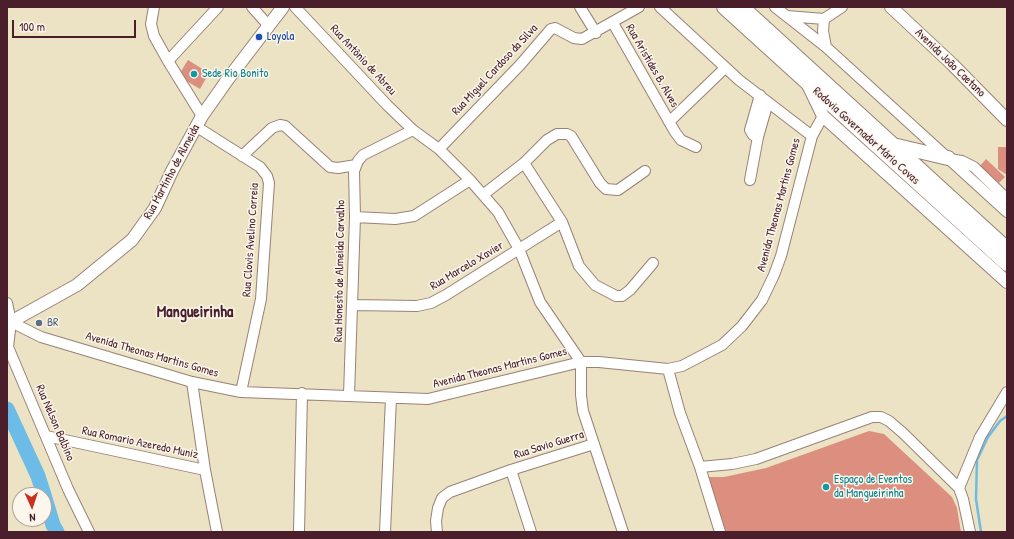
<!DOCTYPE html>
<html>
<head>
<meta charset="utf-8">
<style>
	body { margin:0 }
	#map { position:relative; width:1014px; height:539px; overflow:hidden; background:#ebe3c3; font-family:"Patrick Hand",sans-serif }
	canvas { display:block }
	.frame { position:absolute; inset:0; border:8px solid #4a1f2b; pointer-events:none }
	.north { position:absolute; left:12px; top:487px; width:40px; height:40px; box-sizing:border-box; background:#fbf7ec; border:1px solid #b4a19f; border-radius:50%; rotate:177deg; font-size:11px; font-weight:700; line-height:16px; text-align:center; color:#4a1f2b }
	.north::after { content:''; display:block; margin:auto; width:14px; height:18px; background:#c8321e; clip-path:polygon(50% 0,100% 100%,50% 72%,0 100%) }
	.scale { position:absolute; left:12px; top:20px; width:124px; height:18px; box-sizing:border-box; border:2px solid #4a1f2b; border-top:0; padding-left:5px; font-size:12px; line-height:14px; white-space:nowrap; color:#4a1f2b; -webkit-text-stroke:3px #fbf7ec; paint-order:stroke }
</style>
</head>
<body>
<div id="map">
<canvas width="1014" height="539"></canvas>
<div class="frame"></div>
<div class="north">N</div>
<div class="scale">100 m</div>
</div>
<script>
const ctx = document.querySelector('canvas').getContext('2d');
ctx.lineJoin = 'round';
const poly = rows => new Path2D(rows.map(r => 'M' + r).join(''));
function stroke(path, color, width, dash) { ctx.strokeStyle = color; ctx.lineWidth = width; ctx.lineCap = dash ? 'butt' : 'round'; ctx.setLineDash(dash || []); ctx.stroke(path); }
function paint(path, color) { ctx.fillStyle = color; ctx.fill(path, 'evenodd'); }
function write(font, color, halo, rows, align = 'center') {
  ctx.font = font + ' "Patrick Hand",sans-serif'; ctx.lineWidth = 3; ctx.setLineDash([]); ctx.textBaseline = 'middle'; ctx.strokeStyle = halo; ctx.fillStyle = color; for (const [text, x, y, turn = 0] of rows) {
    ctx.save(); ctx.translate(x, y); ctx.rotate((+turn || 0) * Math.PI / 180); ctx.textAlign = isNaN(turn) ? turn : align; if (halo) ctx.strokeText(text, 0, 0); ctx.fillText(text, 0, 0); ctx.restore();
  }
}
stroke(poly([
	[981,532,976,499,977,460,988,437,1000,421,1007,416]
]), '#6dbbe7', 2.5);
stroke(poly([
	[7,409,38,476,44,495],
	[44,495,53,525,57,532]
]), '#6dbbe7', 15);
paint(poly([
	[188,60,209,73,200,89,178,76],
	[998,147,1007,147,1007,175,998,169],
	[986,159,1005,177,997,185,979,167],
	[869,431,884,434,952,497,957,508,961,532,724,532,707,477,724,477,766,468]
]), '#dc8f7e');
const minor = poly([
	[154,7,151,24,154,36,168,61],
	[252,7,268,25],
	[295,7,387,105,413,130,439,149,470,180,498,212,519,249,540,302,581,362,581,395,583,411,623,532],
	[580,7,596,33],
	[660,7,739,80,812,136],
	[775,7,826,47,1007,212],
	[787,16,824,19,842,7],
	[824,19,823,31,826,47],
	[613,23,675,132,681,140,696,147],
	[202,116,168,61,218,7],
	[669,122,725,68],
	[197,127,260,167,267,176,269,183,261,299,241,392],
	[758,137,753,135,750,130,760,95],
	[439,149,520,65,551,29,555,28,574,38,582,39,639,7],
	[242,156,272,128,280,125,285,126,330,167,338,168,356,165],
	[949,159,962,161,974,167,1007,199],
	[524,163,562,222,579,266,595,285,616,296,622,296,630,290,653,263],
	[750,180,758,137,768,102],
	[484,194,524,163,547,140,557,134,567,134,571,136,600,183,606,189,618,190,645,171],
	[355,217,395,219,414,216,470,180],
	[7,303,11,322,8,347,68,489,89,532],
	[352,305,417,306,431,303,446,295,562,222],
	[11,322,41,337,192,382,241,392,428,399,581,362,599,362,668,369,682,366,722,345,742,326,762,300,774,275,781,256,812,136,823,116],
	[668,369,680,413,700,467,732,464,756,459,872,417,881,417,889,421,903,433,959,488,963,499,970,532],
	[192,382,205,470,217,532],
	[349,395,355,217,354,171,358,161,363,155,413,130],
	[46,436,205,470],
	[700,467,720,532],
	[511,470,531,532],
	[959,488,980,437,1007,392],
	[299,532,302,393],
	[385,532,391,398],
	[437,532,436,521,438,508,442,498,450,492,511,470,594,444]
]);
const major = poly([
	[891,7,952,64,1007,120],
	[808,85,823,116,1007,282],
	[7,324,77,285,132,240,155,208,172,171,202,116,228,79,283,7]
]);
const highway = poly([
	[724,7,1007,264],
	[742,7,1007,249],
	[893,145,948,158]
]);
stroke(minor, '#9a8177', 12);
stroke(major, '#9a8177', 14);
stroke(highway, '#9a8177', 16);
stroke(minor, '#fff', 10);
stroke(major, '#fff', 12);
stroke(highway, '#fff', 14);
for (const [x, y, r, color] of [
	[259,37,4,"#1a4fb4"],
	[194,74,4,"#0f9aa8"],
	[39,323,4,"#5c6f8a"],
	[826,487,4,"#0f9aa8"]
]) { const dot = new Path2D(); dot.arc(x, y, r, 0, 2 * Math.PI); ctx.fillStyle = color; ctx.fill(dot); stroke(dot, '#fbf7ec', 1.5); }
write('12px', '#164399', '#fbf7ec', [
	["Loyola",267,37]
], 'left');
write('12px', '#4a1f2b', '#fbf7ec', [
	["Rua Antônio de Abreu",363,60,47],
	["Avenida João Caetano",950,63,44],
	["Rua Aristides B. Alves",652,66,60],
	["Rua Miguel Cardoso da Silva",495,70,-47],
	["Rodovia Governador Mário Covas",866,136,42],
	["Rua Martinho de Almeida",172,172,-62],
	["Avenida Theonas Martins Gomes",779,205,-75],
	["Rua Clovis Avelino Correia",251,240,-86],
	["Rua Marcelo Xavier",467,266,-31],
	["Rua Honesto de Almeida Carvalho",340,271,-89],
	["Avenida Theonas Martins Gomes",152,355,16],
	["Avenida Theonas Martins Gomes",500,368,-14],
	["Rua Nelson Balbino",55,423,67],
	["Rua Romario Azeredo Muniz",140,443,12],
	["Rua Savio Guerra",549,445,-17]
]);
write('12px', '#0d838f', '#fbf7ec', [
	["Sede Rio Bonito",202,74],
	["Espaço de Eventos",834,480],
	["da Mangueirinha",834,494]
], 'left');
write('12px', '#4e5e75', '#fbf7ec', [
	["BR",47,323]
], 'left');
write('bold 16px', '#4a1f2b', '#fbf7ec', [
	["Mangueirinha",195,313]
]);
</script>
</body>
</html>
